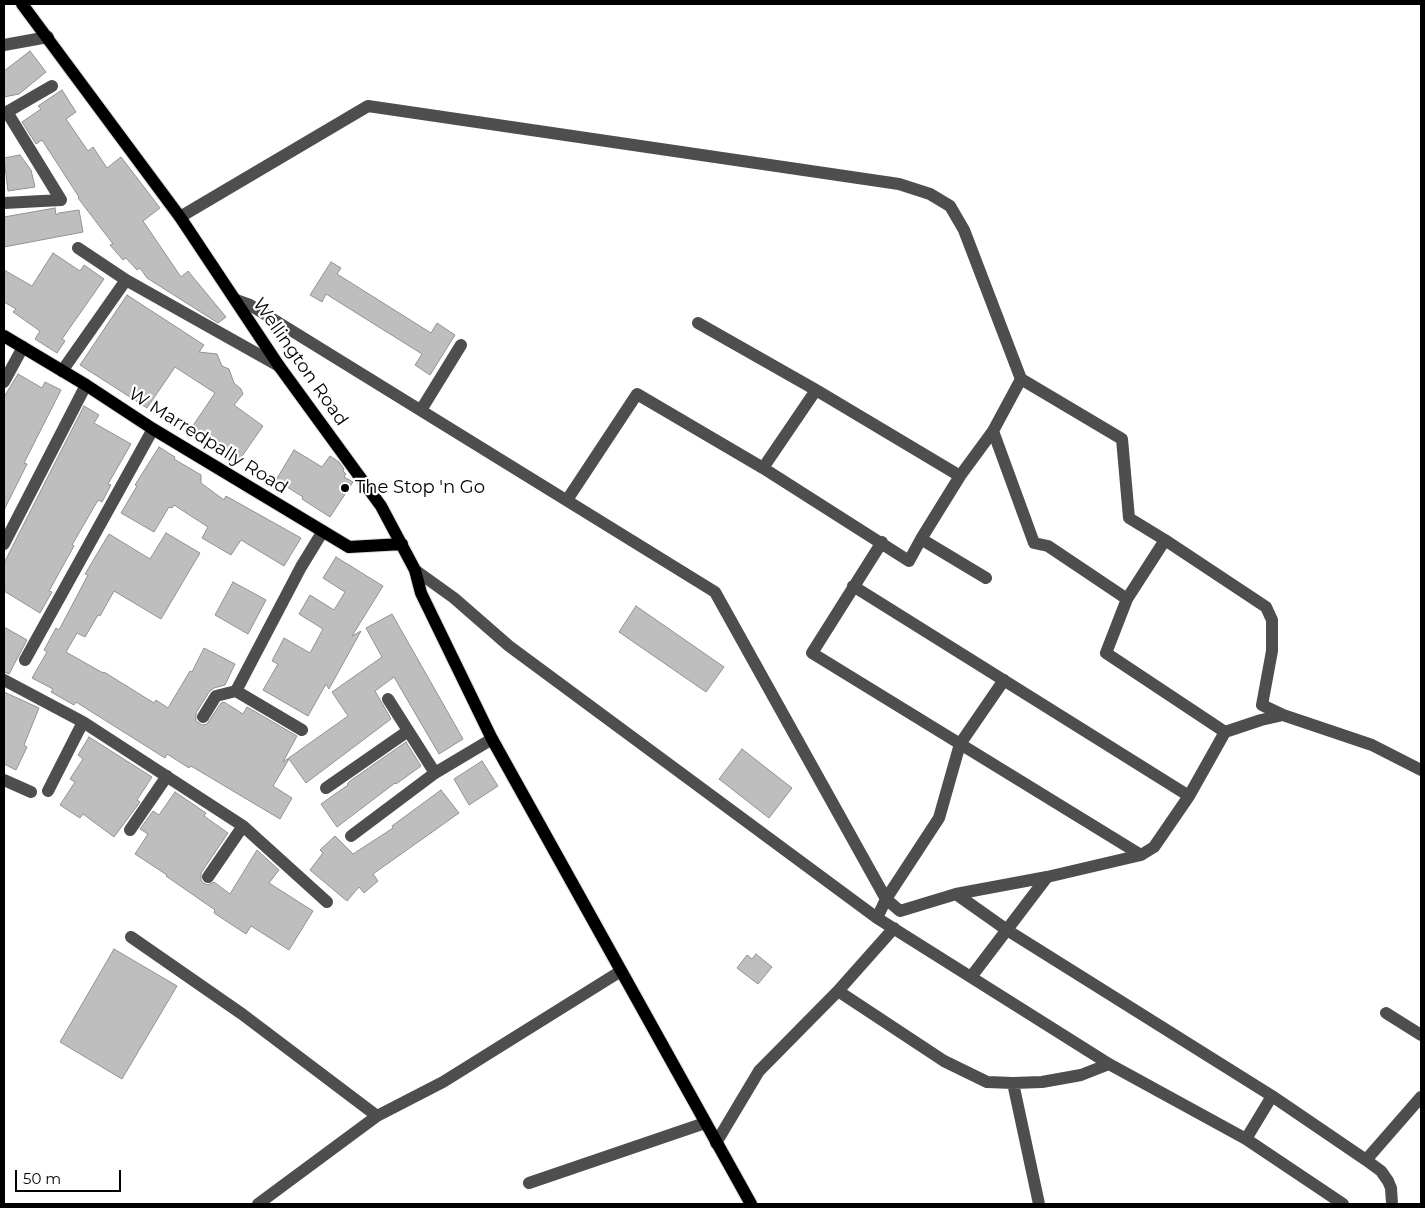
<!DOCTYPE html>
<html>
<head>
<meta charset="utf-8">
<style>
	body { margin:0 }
	#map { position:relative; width:1425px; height:1208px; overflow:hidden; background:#fff; font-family:Montserrat,sans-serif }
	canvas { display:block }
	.frame { position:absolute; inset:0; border:5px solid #000; pointer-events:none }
	.scale { position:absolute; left:15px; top:1170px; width:106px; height:22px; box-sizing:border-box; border:2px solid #000; border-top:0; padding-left:6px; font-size:15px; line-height:18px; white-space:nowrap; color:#000; -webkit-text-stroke:4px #fff; paint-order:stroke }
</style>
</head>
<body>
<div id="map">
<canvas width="1425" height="1208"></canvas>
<div class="frame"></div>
<div class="scale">50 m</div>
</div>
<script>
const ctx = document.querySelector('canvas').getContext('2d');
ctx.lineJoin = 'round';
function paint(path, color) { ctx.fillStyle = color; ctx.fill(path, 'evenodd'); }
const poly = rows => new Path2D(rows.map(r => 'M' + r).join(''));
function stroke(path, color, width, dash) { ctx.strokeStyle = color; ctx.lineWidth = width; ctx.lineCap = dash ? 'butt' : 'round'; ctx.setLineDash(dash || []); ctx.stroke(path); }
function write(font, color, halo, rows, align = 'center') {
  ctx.font = font + ' Montserrat,sans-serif'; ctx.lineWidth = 4.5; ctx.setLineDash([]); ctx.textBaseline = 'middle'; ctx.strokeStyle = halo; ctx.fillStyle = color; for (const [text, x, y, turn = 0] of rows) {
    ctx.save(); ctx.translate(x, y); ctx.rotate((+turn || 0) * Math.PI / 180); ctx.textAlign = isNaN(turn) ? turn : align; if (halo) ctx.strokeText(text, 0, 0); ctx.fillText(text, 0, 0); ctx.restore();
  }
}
const building = poly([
	[30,51,46,72,19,94,4,97,4,71,30,51],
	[62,90,76,112,66,119,88,151,93,147,107,168,121,157,160,208,143,221,181,277,188,271,226,317,218,323,147,278,140,268,137,270,126,258,123,260,110,245,113,244,78,198,79,197,42,140,36,144,22,122,41,109,38,106,62,90],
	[20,155,31,170,35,187,8,191,4,158,20,155],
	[55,208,56,215,59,213,79,210,83,232,4,247,4,217,55,208],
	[53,253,80,271,84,265,104,279,62,339,65,341,57,353,35,339,40,331,13,312,16,309,4,302,4,270,32,286,53,253],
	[331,262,341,268,337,274,431,333,437,323,455,335,430,375,415,365,422,354,326,294,322,302,310,295,331,262],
	[127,295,204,345,199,352,217,354,222,366,229,369,234,383,241,389,243,394,234,405,263,426,240,459,213,439,211,441,192,427,215,393,175,367,147,408,80,365,127,295],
	[18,374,42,388,45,382,61,390,24,463,27,464,4,510,4,397,18,374],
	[84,406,99,415,94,423,131,444,108,484,111,485,102,502,98,500,72,545,74,546,49,591,52,592,40,613,4,591,4,563,84,406],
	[159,447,175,457,174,459,201,475,201,483,224,500,226,496,301,538,284,566,241,540,231,555,202,538,208,527,174,505,172,508,169,507,154,532,121,513,137,486,135,485,159,447],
	[294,450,322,467,330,456,339,462,344,469,343,471,346,474,344,477,353,482,330,517,302,499,303,497,276,480,294,450],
	[166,533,200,553,161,619,114,591,100,616,98,615,85,637,77,633,66,652,103,673,104,672,154,703,156,700,168,708,190,671,192,672,204,648,235,664,225,685,214,688,209,692,196,713,196,721,202,725,207,724,221,703,224,702,243,714,247,707,297,736,283,762,348,716,332,692,382,657,366,628,392,614,463,739,439,754,394,677,375,691,391,719,306,783,289,759,273,786,292,798,280,819,191,766,189,768,167,754,165,758,76,702,74,705,51,692,53,689,32,678,47,652,44,650,56,628,59,630,88,575,85,574,109,534,150,559,166,533],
	[336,557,383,586,352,636,361,631,329,689,326,684,308,716,263,690,278,664,272,661,284,638,310,653,323,629,299,614,310,595,334,610,345,592,323,578,336,557],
	[233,582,266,600,248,634,215,615,233,582],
	[636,606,724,667,706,692,619,632,636,606],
	[4,627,27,640,9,674,4,672,4,627],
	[4,692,39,708,24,745,27,747,16,770,4,764,4,692],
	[89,737,152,777,137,800,140,802,114,837,83,814,80,818,60,805,75,782,70,779,83,759,78,755,89,737],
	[406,742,421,766,396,784,395,783,337,827,321,804,348,785,347,784,350,781,406,742],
	[742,749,792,788,769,818,719,779,742,749],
	[482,761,498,786,469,805,454,779,482,761],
	[441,790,459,813,373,874,378,881,364,893,359,887,347,901,310,870,323,853,320,850,335,836,353,854,393,828,392,826,441,790],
	[175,792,206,813,204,816,228,833,201,873,201,880,203,883,208,885,214,882,230,894,257,850,279,870,269,883,313,911,289,950,251,926,246,934,214,913,215,910,166,876,167,875,135,854,148,834,140,829,153,811,159,815,175,792],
	[114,949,177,986,122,1079,60,1042,114,949],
	[756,954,772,967,758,984,737,968,747,955,752,959,756,954]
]);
paint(building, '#bebebe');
stroke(building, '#929292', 1);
const major = poly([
	[22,4,180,217,279,366,381,506,415,570,421,593,492,739,751,1204],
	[4,336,86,385,153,429,349,547,402,544]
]);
stroke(major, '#dbdbdb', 14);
stroke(poly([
	[4,45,48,37],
	[4,112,7,112,52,86],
	[4,203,61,200,7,112],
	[180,217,368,106,899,184,930,194,950,206,964,230,1021,379,1122,439,1129,518,1165,540,1127,599,1048,546,1034,543,993,431,1021,379],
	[126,280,279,366],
	[236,300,250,305,715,592,886,899,939,818,960,744,1004,680],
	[698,323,816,390,960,476],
	[62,371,126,280,78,248],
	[4,382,23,347],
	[421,410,461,345],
	[763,468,816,390],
	[567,500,637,394,763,468,909,561,921,539],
	[1165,540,1266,607,1272,620,1272,651,1262,705,1283,715,1372,745,1421,770],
	[882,542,812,653,1141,855],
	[4,544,86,385],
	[415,570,454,598,509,646,877,918,1109,1064,1246,1139,1343,1204],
	[986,578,921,539,960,476,993,431],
	[853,586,1189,796],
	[1127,599,1106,653,1225,732],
	[25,660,153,429],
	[4,680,83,722,243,826,327,902],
	[236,691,302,730],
	[388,699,435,773],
	[203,717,216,696,236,691,301,567,323,531],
	[4,780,31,792],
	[326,788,408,731],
	[48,791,83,722],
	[130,830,167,776],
	[351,836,435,773,492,739],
	[208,877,243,826],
	[956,894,1007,930,1272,1096,1366,1160,1381,1171,1388,1181,1391,1188,1392,1204],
	[877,918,886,899,900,911,956,894,1047,877,1141,855,1154,847,1189,796,1225,732,1261,720,1283,715],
	[894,928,838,991,944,1061,987,1082,1013,1083,1042,1082,1081,1075,1109,1064],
	[131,937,242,1014,377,1116,443,1082,621,971],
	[971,977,1047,877],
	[1386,1013,1421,1035],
	[1013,1083,1039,1204],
	[1246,1139,1272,1096],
	[716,1143,759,1071,838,991],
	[1366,1160,1421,1097],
	[529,1183,705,1123],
	[258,1204,377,1116]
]), '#4e4e4e', 12);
stroke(major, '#000', 12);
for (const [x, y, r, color] of [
	[345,488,5,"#000"]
]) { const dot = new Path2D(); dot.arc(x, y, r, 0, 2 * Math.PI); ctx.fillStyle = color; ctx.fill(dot); stroke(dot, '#fff', 2); }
write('18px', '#000', '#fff', [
	["Wellington Road",300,362,55],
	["W Marredpally Road",208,441,32]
]);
write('18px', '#000', '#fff', [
	["The Stop 'n Go",355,488]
], 'left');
</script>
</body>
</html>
